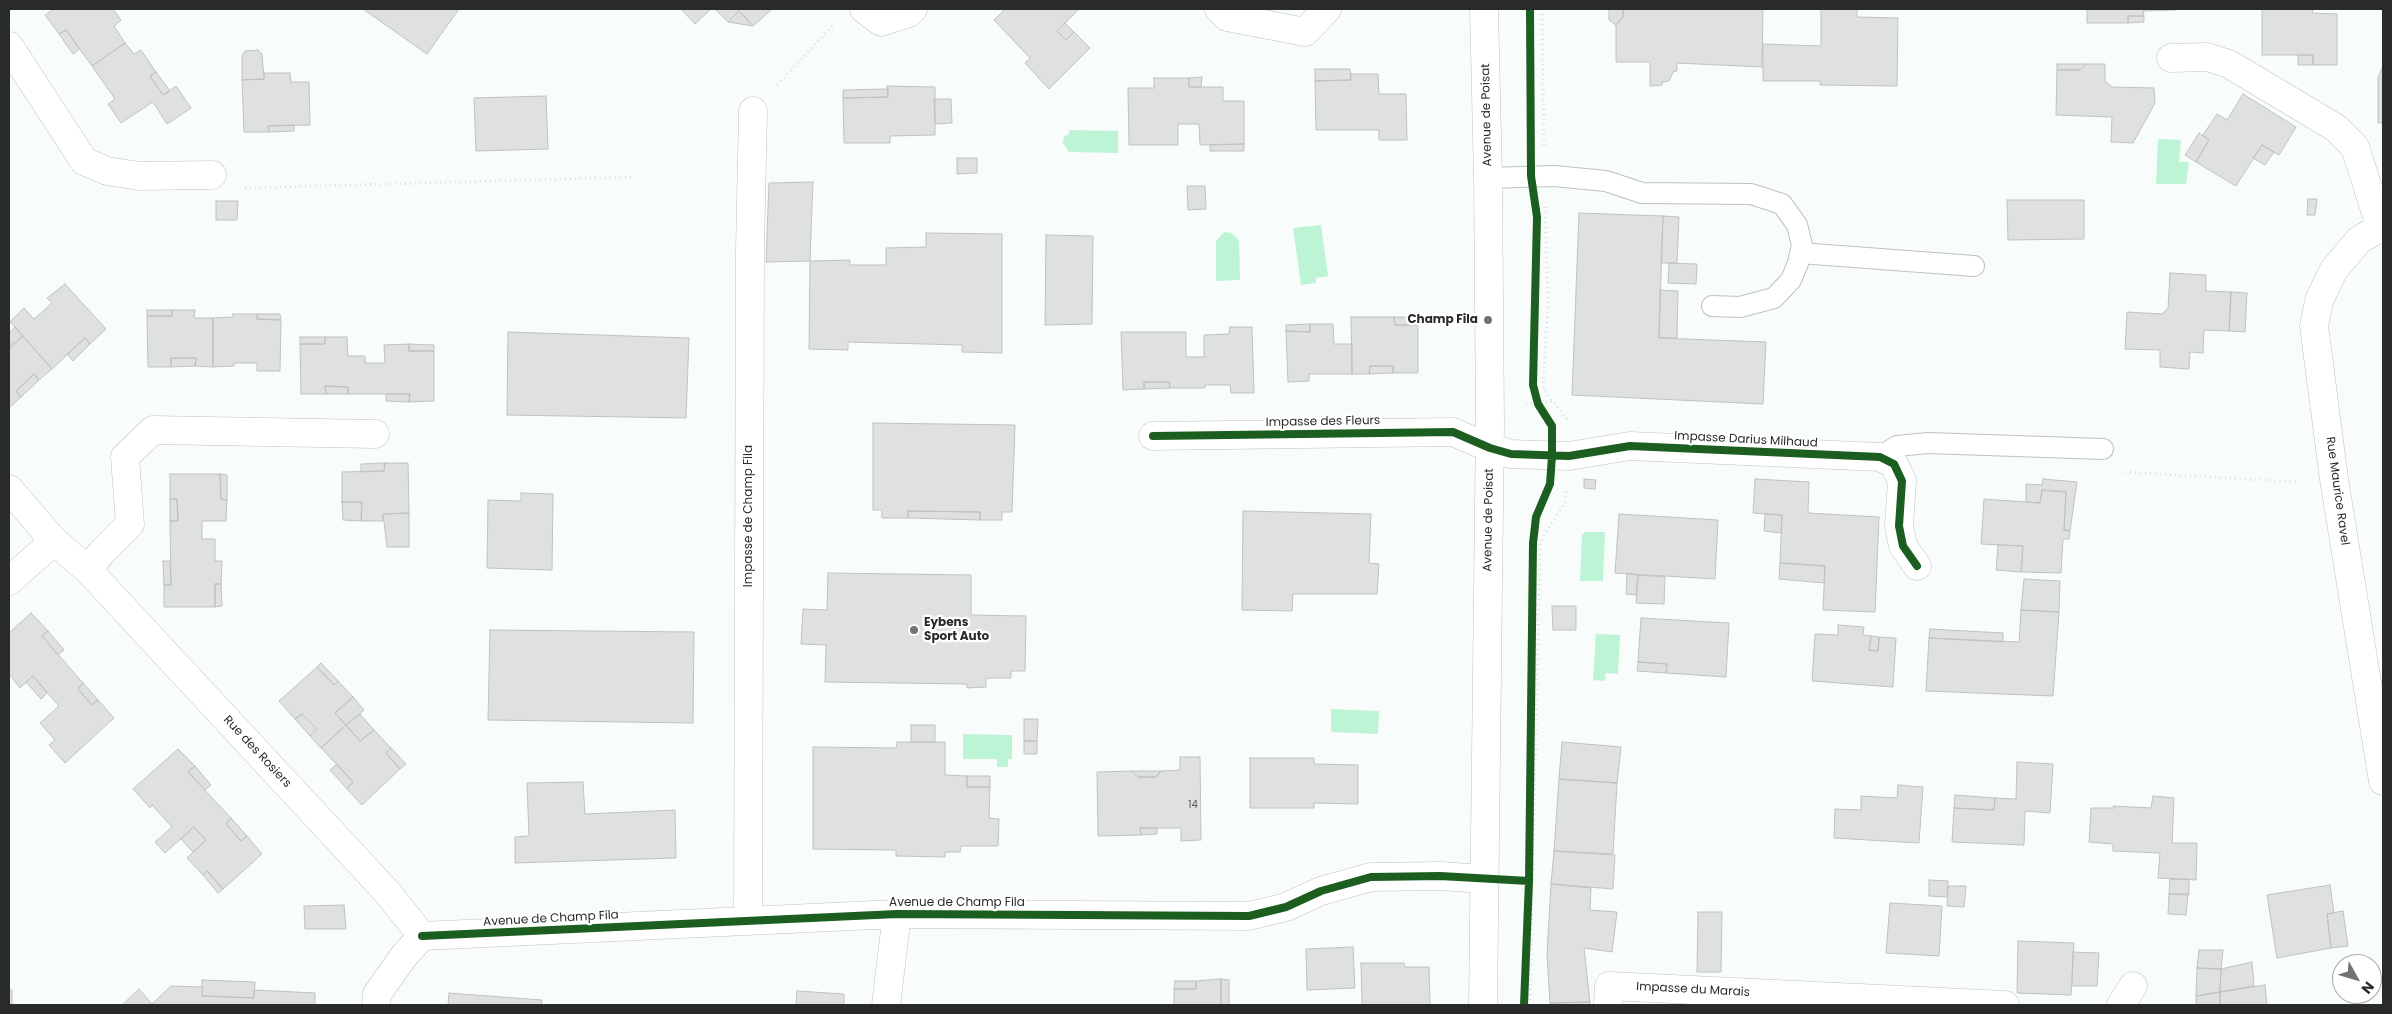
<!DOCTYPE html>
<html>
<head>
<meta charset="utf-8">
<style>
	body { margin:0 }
	#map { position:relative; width:2392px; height:1014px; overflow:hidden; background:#f8fcfa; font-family:Poppins,sans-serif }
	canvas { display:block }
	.frame { position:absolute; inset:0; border:10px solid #292b2a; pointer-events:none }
	.north { position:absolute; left:2332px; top:954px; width:50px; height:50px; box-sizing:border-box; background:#fff; border:1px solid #a9aaaa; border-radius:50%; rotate:129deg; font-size:14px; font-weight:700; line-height:20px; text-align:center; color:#292b2a }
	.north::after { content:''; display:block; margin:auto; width:18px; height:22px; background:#717473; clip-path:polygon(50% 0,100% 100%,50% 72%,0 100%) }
</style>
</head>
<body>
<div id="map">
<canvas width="2392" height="1014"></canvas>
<div class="frame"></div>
<div class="north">N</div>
</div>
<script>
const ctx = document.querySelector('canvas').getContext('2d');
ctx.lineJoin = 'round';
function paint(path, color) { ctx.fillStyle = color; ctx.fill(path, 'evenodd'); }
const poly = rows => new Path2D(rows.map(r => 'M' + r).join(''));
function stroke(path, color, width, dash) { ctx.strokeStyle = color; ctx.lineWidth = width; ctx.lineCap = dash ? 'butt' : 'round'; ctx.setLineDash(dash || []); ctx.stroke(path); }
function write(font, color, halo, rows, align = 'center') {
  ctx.font = font + ' Poppins,sans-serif'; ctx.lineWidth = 4.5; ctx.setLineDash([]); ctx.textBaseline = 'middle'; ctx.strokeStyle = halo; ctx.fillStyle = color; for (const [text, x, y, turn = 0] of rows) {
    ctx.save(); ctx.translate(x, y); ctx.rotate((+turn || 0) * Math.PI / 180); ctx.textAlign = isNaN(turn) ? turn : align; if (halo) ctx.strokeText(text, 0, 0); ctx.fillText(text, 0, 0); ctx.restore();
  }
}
paint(poly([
	[1069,130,1118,131,1118,153,1069,152,1062,142,1065,136,1069,134],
	[2158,139,2181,140,2179,162,2189,162,2186,184,2156,184],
	[1321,225,1328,276,1316,278,1316,283,1301,285,1293,228],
	[1224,232,1231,233,1239,240,1240,280,1216,281,1216,241],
	[1585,532,1605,532,1603,581,1580,581,1582,535],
	[1596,634,1620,635,1618,674,1606,673,1605,681,1593,680],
	[1331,709,1379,711,1378,734,1331,732],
	[963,734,1012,735,1012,759,1008,759,1008,767,997,767,997,759,963,759]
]), '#bef4d6');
const building = poly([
	[54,9,113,9,121,20,114,26,125,43,92,66,66,30,59,34,45,15,54,9],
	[363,9,459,9,427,54,363,9],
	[681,9,711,9,695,24,681,9],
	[715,9,772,9,753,26,739,11,728,22,715,9],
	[1005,9,1079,9,1057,31,1066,40,1074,32,1090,48,1049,89,1025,63,1030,58,994,20,1005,9],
	[1609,9,1623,9,1623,17,1616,25,1609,20,1609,9],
	[1623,9,1763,9,1762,67,1677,63,1677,71,1673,72,1669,81,1662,82,1662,85,1650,86,1650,62,1616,62,1616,25,1623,17,1623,9],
	[1821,9,1857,9,1857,17,1898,18,1897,86,1820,85,1821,81,1763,81,1763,44,1821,46,1821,9],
	[2087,9,2176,9,2176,10,2143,11,2144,16,2128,16,2128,23,2087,23,2087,9],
	[2262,9,2313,9,2312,13,2337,14,2337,65,2313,65,2313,55,2262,55,2262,9],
	[739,11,753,26,728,22,739,11],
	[2128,16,2144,16,2144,22,2128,23,2128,16],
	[1065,23,1074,32,1066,40,1057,31,1065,23],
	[66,30,80,49,73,54,59,34,66,30],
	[125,43,134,54,141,50,156,72,150,76,163,95,176,86,191,108,167,124,153,102,121,123,108,104,115,99,92,66,125,43],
	[258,50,262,54,264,79,242,80,242,56,245,51,258,50],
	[2298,55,2313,55,2313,65,2298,65,2298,55],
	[2057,64,2086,64,2080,70,2057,70,2057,64],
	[2086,64,2105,64,2105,81,2112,87,2154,88,2155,103,2133,143,2111,142,2112,117,2056,115,2057,70,2080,70,2086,64],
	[2383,66,2383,123,2378,123,2378,78,2383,66],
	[1315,69,1350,69,1351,80,1315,81,1315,69],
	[156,72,170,91,163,95,150,76,156,72],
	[264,73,290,73,291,82,309,82,310,125,268,126,269,132,244,132,242,80,264,79,264,73],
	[1351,74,1378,74,1379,94,1406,94,1407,140,1379,140,1379,130,1316,130,1315,81,1351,80,1351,74],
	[1202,77,1201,87,1189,87,1189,78,1202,77],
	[1154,78,1189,78,1189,87,1223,87,1223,101,1244,101,1244,144,1200,145,1199,124,1178,124,1178,145,1129,145,1128,88,1154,88,1154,78],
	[887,86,935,87,935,135,890,136,890,143,844,143,843,98,888,97,887,86],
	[888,89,888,97,843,98,843,90,888,89],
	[2243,94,2296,127,2279,155,2262,145,2236,186,2196,162,2209,140,2203,135,2217,114,2227,120,2243,94],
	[546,96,548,149,476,151,474,98,546,96],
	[934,99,951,99,952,123,935,124,934,99],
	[294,125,294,131,269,132,268,126,294,125],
	[2199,133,2209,140,2196,162,2185,155,2199,133],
	[1244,144,1244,151,1210,151,1210,145,1244,144],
	[2262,145,2274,152,2265,165,2253,158,2262,145],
	[957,158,977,158,977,173,957,174,957,158],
	[813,182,810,261,766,262,769,183,813,182],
	[1187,186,1205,186,1206,209,1188,210,1187,186],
	[2308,199,2317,199,2315,215,2307,215,2308,199],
	[2007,200,2084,200,2084,239,2008,240,2007,200],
	[216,201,238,201,237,220,216,220,216,201],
	[1579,213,1663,216,1659,338,1766,342,1763,404,1572,395,1579,213],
	[1663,216,1679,217,1677,263,1661,263,1663,216],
	[926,233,1002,234,1002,353,962,352,962,345,848,342,848,350,809,349,810,261,850,260,850,265,886,265,886,248,926,247,926,233],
	[1046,235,1093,236,1092,324,1045,325,1046,235],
	[1669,263,1697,264,1696,284,1668,283,1669,263],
	[2170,273,2206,275,2206,291,2231,292,2229,331,2204,330,2203,353,2190,352,2189,369,2160,367,2160,350,2125,349,2127,312,2162,314,2168,308,2170,273],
	[65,284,106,329,90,344,85,338,52,369,10,322,24,308,34,319,52,303,47,298,65,284],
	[1660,290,1678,291,1677,338,1659,338,1660,290],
	[2231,292,2247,293,2245,332,2229,331,2231,292],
	[147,310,172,310,172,316,147,316,147,310],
	[172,310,195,310,194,318,213,318,213,367,195,366,196,358,171,358,171,367,148,367,147,316,172,316,172,310],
	[233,314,257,314,257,319,281,320,280,371,257,371,257,363,234,363,234,366,213,367,213,318,233,317,233,314],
	[257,314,280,314,281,320,257,319,257,314],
	[1351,317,1394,317,1395,325,1418,325,1418,373,1393,373,1393,366,1370,366,1369,374,1352,374,1351,317],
	[1394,317,1418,317,1418,325,1395,325,1394,317],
	[1310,324,1310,332,1286,331,1286,325,1310,324],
	[1310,324,1333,324,1334,344,1352,344,1352,374,1309,374,1309,381,1288,382,1286,331,1310,332,1310,324],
	[15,327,23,336,10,348,9,333,15,327],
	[1230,327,1252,327,1254,393,1231,393,1230,385,1205,385,1205,388,1170,388,1169,382,1144,382,1144,389,1123,390,1121,332,1186,332,1186,357,1204,357,1204,335,1229,334,1230,327],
	[508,332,689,338,686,418,507,415,508,332],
	[23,336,52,369,39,380,34,374,16,391,21,397,9,408,9,347,23,336],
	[300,337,325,337,325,344,300,344,300,337],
	[325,337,347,337,348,356,365,356,365,363,385,363,384,345,409,344,409,351,434,351,434,401,409,402,410,394,348,394,348,387,325,386,326,394,301,394,300,344,325,344,325,337],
	[85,338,90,344,73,361,67,354,85,338],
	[409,344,434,345,434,351,409,351,409,344],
	[171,358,196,358,195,366,171,367,171,358],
	[1370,366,1393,366,1393,373,1369,374,1370,366],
	[34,374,39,380,21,397,16,391,34,374],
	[1144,382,1169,382,1170,388,1144,389,1144,382],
	[325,386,348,387,348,394,326,394,325,386],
	[386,394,410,394,409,402,386,401,386,394],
	[873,423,1015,425,1012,512,1002,512,1002,520,980,520,980,512,908,511,908,518,882,518,882,510,873,510,873,423],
	[385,463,384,471,361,472,361,464,385,463],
	[385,463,408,463,409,513,383,514,383,521,361,521,362,502,342,502,342,472,384,471,385,463],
	[170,474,220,474,221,499,227,500,226,521,202,521,202,539,215,539,215,561,222,561,221,584,215,584,215,607,164,607,164,585,171,585,170,521,178,521,177,499,170,499,170,474],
	[220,474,227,475,227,500,221,499,220,474],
	[1584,479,1596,480,1595,489,1584,488,1584,479],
	[1755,479,1809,482,1808,513,1879,517,1875,612,1823,610,1825,566,1780,563,1782,515,1753,513,1755,479],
	[2043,479,2077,482,2070,531,2064,530,2066,492,2042,490,2040,503,2026,502,2026,484,2042,485,2043,479],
	[2042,490,2066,492,2064,530,2070,531,2069,539,2063,539,2061,573,2021,572,2023,546,1981,544,1984,499,2040,503,2042,490],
	[521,493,553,494,552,570,487,568,488,500,521,501,521,493],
	[170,499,177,499,178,521,170,521,170,499],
	[342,502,362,502,361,521,343,520,342,502],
	[908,511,980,512,980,520,908,518,908,511],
	[1243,511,1371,514,1369,563,1379,564,1377,594,1293,594,1292,611,1242,610,1243,511],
	[409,513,409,547,387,547,383,514,409,513],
	[1619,514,1718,520,1715,579,1615,573,1619,514],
	[1765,514,1782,515,1781,533,1764,531,1765,514],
	[1998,545,2023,546,2021,572,1996,570,1998,545],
	[163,561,170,561,171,585,164,585,163,561],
	[1780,563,1825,566,1824,583,1779,579,1780,563],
	[828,573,971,575,971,615,1026,616,1025,671,1011,671,1011,678,986,678,986,687,967,688,967,684,825,682,826,645,801,644,803,609,827,610,828,573],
	[1627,574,1638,575,1636,595,1626,594,1627,574],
	[1638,575,1665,577,1664,604,1636,603,1638,575],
	[2024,579,2060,581,2059,612,2021,610,2024,579],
	[215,584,221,584,222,606,215,607,215,584],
	[1552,606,1576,606,1576,630,1553,630,1552,606],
	[2021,610,2059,612,2053,696,1926,691,1929,638,2019,642,2021,610],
	[31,613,48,631,42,636,83,683,78,689,92,705,98,700,114,718,65,763,49,745,55,740,40,723,59,706,33,676,20,688,9,674,9,633,31,613],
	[1641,618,1729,623,1726,677,1666,673,1667,664,1638,662,1641,618],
	[1838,625,1864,627,1863,635,1871,636,1869,650,1878,651,1879,637,1896,638,1893,687,1812,681,1815,634,1838,635,1838,625],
	[1930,629,2003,633,2003,642,1929,638,1930,629],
	[490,630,694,632,693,723,488,720,490,630],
	[48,631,64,650,58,655,42,636,48,631],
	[1871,636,1879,637,1878,651,1869,650,1871,636],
	[1638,662,1667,664,1666,673,1637,671,1638,662],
	[321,663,338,681,334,685,317,667,321,663],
	[317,667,334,685,338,681,353,697,335,713,346,725,321,748,310,736,317,729,302,714,295,719,279,701,317,667],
	[33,676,47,693,41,699,26,682,33,676],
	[83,683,98,700,92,705,78,689,83,683],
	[353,697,364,710,346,725,335,713,353,697],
	[302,714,317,729,310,736,295,719,302,714],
	[360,714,374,730,360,741,346,725,360,714],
	[1024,719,1038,719,1037,741,1024,741,1024,719],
	[346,725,360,741,374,730,391,748,386,753,400,769,362,805,347,789,353,782,321,748,346,725],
	[911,725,935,725,935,742,911,742,911,725],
	[1024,741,1037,741,1037,754,1024,754,1024,741],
	[897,742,945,742,945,775,967,776,967,787,990,787,989,818,999,819,998,846,961,846,960,852,945,852,945,857,896,856,896,850,813,849,813,747,896,748,897,742],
	[1562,742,1621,747,1617,783,1559,779,1562,742],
	[391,748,406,764,400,769,386,753,391,748],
	[178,749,195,766,188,772,231,818,226,824,241,841,247,836,262,854,223,889,207,871,203,875,187,858,206,840,194,827,165,853,155,842,172,827,152,805,150,808,133,789,178,749],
	[1180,757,1200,757,1201,840,1181,841,1181,828,1140,828,1141,835,1098,836,1097,772,1132,771,1138,777,1156,777,1161,771,1180,770,1180,757],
	[1250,758,1314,758,1314,764,1358,765,1358,804,1314,803,1314,808,1250,808,1250,758],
	[2017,762,2053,764,2050,813,2025,811,2024,845,1952,842,1954,808,1994,810,1995,798,2016,799,2017,762],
	[337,764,353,782,347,789,330,770,337,764],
	[195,766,211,785,205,790,188,772,195,766],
	[1132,771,1161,771,1156,777,1138,777,1132,771],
	[967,776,990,776,990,787,967,787,967,776],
	[1559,779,1617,783,1613,854,1554,851,1559,779],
	[583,782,585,814,675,810,676,858,515,863,515,837,529,836,527,783,583,782],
	[1898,785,1923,787,1919,843,1834,838,1835,809,1861,810,1861,796,1897,798,1898,785],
	[1955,795,1995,798,1994,810,1954,808,1955,795],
	[2153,796,2174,798,2172,843,2197,843,2196,880,2158,878,2160,853,2113,851,2113,844,2089,842,2091,808,2114,808,2113,806,2151,808,2153,796],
	[231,818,247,836,241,841,226,824,231,818],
	[194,827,206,840,193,852,181,839,194,827],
	[1140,828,1157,828,1157,834,1141,835,1140,828],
	[1554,851,1615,855,1613,889,1551,884,1554,851],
	[207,871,223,889,218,893,203,875,207,871],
	[2170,879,2189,879,2189,895,2169,894,2170,879],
	[1929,880,1948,881,1947,897,1929,896,1929,880],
	[1551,884,1591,888,1590,910,1617,912,1612,952,1584,948,1590,1002,1550,1003,1547,954,1551,884],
	[2330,885,2334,913,2327,914,2331,948,2277,958,2267,895,2330,885],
	[1948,886,1966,886,1964,907,1947,906,1948,886],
	[2169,894,2188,894,2186,915,2168,914,2169,894],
	[1890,903,1942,906,1939,956,1886,953,1890,903],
	[344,905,346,929,305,929,304,906,344,905],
	[2343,911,2348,946,2331,948,2327,914,2343,911],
	[1698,912,1722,912,1721,972,1697,972,1698,912],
	[2018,941,2074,943,2071,995,2017,993,2018,941],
	[1353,947,1355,988,1307,990,1306,949,1353,947],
	[2199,950,2223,950,2221,969,2197,968,2199,950],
	[2073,952,2099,953,2097,986,2072,986,2073,952],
	[2252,962,2254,986,2220,992,2221,969,2252,962],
	[1361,963,1404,963,1405,967,1429,967,1430,1005,1362,1005,1361,963],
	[2197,968,2221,969,2220,992,2196,996,2197,968],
	[1221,979,1229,980,1229,1005,1221,1005,1221,979],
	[1221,979,1221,1005,1174,1005,1174,989,1196,989,1196,981,1221,979],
	[202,980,255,982,254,998,202,996,202,980],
	[1175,981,1196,981,1196,989,1174,989,1175,981],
	[2265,985,2267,1005,2220,1005,2220,992,2265,985],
	[171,986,203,987,202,996,254,998,254,990,315,993,315,1005,122,1005,139,989,152,1004,171,986],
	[9,990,12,990,12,1005,9,1005,9,990],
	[797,991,844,994,844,1005,796,1005,797,991],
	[2220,992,2220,1005,2196,1005,2196,996,2220,992],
	[449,993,542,1000,541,1005,448,1005,449,993],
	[1590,1002,1590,1005,1550,1005,1550,1003,1590,1002]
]);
paint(building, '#dfe0e1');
stroke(building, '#c0c2c1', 1);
const lane = poly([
	[1488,178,1554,176,1606,181,1642,193,1751,194,1782,204,1797,225,1802,245,1798,263,1791,280,1774,298,1740,307,1712,306],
	[1800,253,1974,266],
	[1880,457,1897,446,1928,443,2103,449]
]);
const street = poly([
	[864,9,881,22,909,13,913,9],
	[1219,9,1227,17,1305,32,1327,9],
	[9,46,84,161,107,171,139,176,212,175],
	[2171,58,2207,57,2229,64,2336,128,2355,147,2380,226],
	[2383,226,2359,240,2333,271,2319,301,2314,326,2334,479,2383,781],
	[1153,436,1453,432,1490,448,1511,454,1569,456,1630,446,1880,457,1894,464,1902,481,1899,526,1903,546,1917,566],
	[9,489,54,541,88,570,387,892,422,936],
	[88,570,102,552,130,524,125,457,153,430,375,434],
	[9,581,54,541],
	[748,921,750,249,753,111],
	[422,936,897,914,1249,916,1286,907,1321,891,1371,877,1440,876,1485,879],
	[376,1005,377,994,404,956,422,936],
	[886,1005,897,914],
	[1608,1005,1609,986,2005,1005],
	[2121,1005,2133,986]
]);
const secondary = poly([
	[1483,1005,1490,423,1488,178,1484,9]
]);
stroke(lane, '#bfc2c0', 22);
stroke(street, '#bfc2c0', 29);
stroke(secondary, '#bfc2c0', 29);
stroke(poly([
	[1542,9,1544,146],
	[777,85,834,24],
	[245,188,634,177],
	[1545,207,1548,303,1543,390,1567,419,1567,422],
	[1526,403,1538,404,1552,401],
	[2125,472,2299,482],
	[1530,1005,1540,542,1565,502,1566,490]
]), '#dedfdf', 3, [1, 4]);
stroke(lane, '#fefffe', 20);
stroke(street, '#fefffe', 28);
stroke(secondary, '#fefffe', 28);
stroke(poly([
	[1153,436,1453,432,1490,448,1511,454,1569,456,1630,446,1880,457,1894,464,1902,481,1899,526,1903,546,1917,566],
	[422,936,897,914,1249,916,1286,907,1321,891,1371,877,1440,876,1529,881],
	[1524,1005,1529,881,1533,543,1536,517,1550,484,1552,456,1552,426,1538,404,1533,385,1537,217,1531,176,1530,9]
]), '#1b5e20', 8);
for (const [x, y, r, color] of [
	[1488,320,5,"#717473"],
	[914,630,5,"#717473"]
]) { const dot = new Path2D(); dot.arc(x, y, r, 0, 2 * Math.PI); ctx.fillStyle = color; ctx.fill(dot); stroke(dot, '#fff', 2); }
write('10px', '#565858', null, [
	["14",1193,805]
]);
write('12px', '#292b2a', '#fff', [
	["Avenue de Poisat",1487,115,-91],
	["Impasse des Fleurs",1323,422,-1],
	["Impasse Darius Milhaud",1746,440,3],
	["Rue Maurice Ravel",2337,491,82],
	["Impasse de Champ Fila",749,516,-90],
	["Avenue de Poisat",1489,520,-89],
	["Rue des Rosiers",257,752,47],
	["Avenue de Champ Fila",957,903],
	["Avenue de Champ Fila",551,919,-3],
	["Impasse du Marais",1693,990,3]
]);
write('bold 12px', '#292b2a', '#fff', [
	["Champ Fila",1478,320],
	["Eybens",924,623,"left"],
	["Sport Auto",924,637,"left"]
], 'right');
</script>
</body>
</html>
